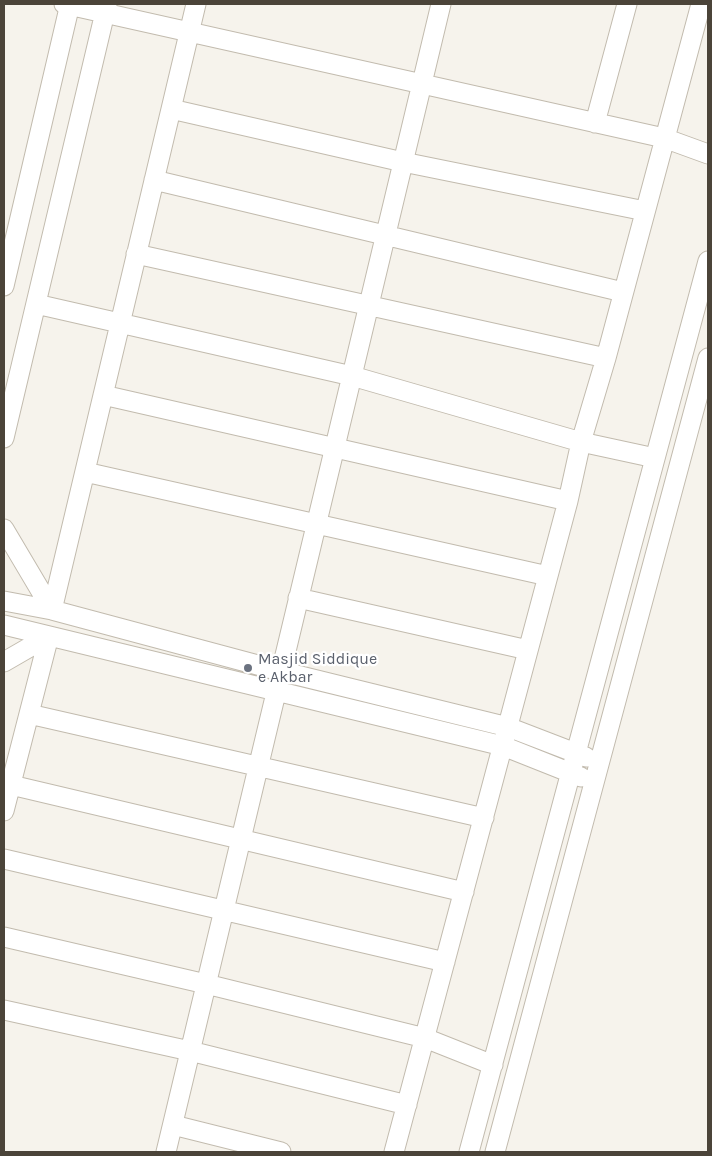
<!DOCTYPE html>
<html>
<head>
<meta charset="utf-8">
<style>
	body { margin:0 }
	#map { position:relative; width:712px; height:1156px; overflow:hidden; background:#f6f3ec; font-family:Karla,sans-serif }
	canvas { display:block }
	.frame { position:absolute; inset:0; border:5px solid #4b4439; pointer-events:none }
</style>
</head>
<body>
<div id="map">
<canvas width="712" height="1156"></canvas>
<div class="frame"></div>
</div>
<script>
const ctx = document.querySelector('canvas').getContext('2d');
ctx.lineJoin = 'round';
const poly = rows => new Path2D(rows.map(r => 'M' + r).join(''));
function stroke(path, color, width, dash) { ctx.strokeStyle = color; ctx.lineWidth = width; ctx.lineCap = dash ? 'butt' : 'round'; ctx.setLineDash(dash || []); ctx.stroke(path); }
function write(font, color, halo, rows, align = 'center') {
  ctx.font = font + ' Karla,sans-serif'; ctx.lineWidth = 4.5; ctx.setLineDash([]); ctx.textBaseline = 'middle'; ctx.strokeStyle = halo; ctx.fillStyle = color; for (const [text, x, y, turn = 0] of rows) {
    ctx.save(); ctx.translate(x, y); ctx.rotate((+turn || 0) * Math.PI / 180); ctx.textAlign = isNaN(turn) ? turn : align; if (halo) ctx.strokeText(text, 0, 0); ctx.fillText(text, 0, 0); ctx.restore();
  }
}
const minor = poly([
	[64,4,664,138,708,154],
	[171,109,403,162,645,211],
	[595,123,627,4],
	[154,180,623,292],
	[136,254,606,358],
	[4,286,70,4],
	[36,304,352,376,581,442,655,458],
	[103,395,568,501],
	[4,438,107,4],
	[85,472,548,576],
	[4,529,52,610],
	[298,598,528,650],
	[4,601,52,610,280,671,508,727,586,757],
	[52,610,196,4],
	[4,625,503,746,581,777],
	[4,662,49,636],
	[29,714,484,818],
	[11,785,464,892],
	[4,811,49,636],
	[4,859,445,962],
	[4,937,206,984,425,1038,493,1065],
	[4,1010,190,1051,407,1105],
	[173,1125,281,1152],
	[166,1152,441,4],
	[394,1152,568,501,581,442,606,358,701,4],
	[469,1152,708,261],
	[495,1152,708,358]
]);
stroke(minor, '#c2bbae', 21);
stroke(minor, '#fff', 19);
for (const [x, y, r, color] of [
	[248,668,5,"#6b7280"]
]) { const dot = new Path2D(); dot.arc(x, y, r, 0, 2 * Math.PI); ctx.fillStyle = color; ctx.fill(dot); stroke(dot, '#fff', 2); }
write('16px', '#5b616d', '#fff', [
	["Masjid Siddique",258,659],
	["e Akbar",258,677]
], 'left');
</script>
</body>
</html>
